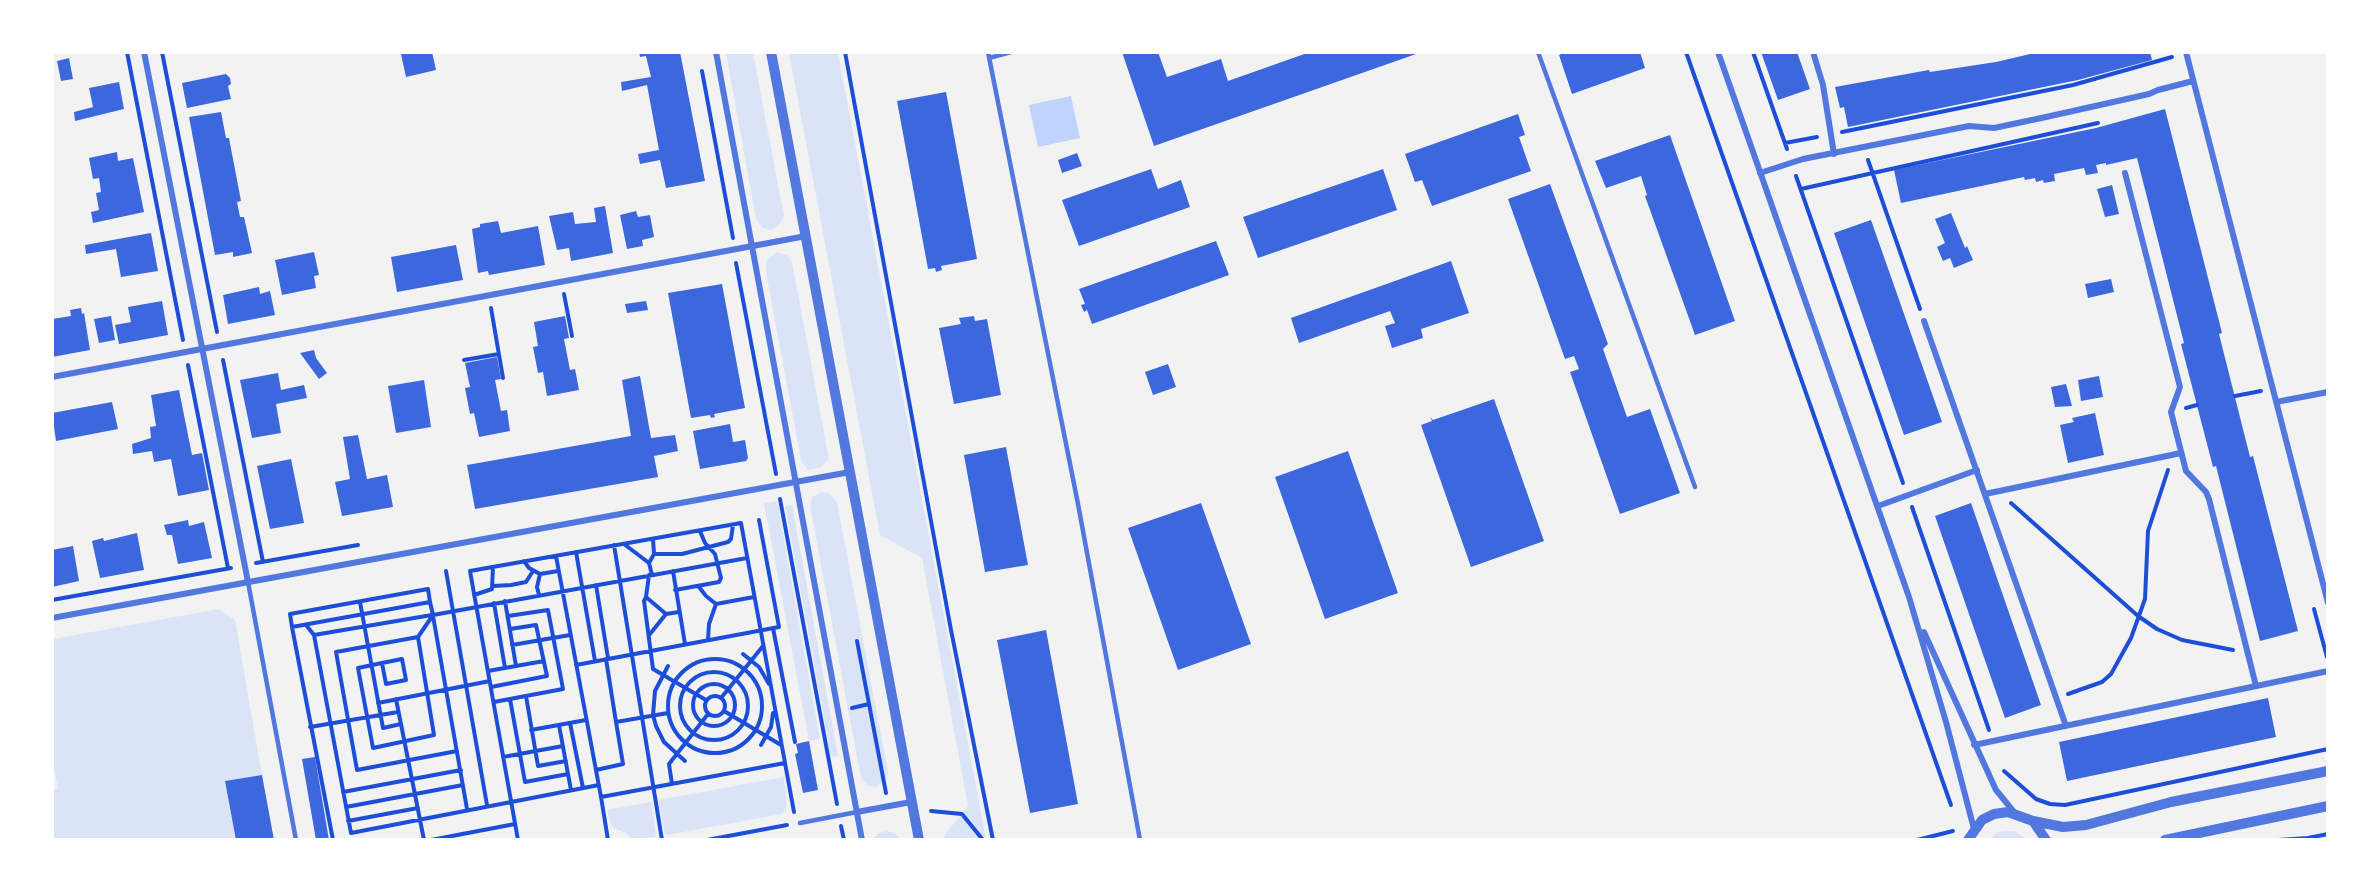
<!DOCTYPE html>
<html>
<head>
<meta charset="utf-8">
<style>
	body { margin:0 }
	#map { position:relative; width:2380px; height:892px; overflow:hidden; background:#f2f2f2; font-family:"DM Sans",sans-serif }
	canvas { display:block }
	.frame { position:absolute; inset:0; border:54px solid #fff; pointer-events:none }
</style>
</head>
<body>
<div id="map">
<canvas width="2380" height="892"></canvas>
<div class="frame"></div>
</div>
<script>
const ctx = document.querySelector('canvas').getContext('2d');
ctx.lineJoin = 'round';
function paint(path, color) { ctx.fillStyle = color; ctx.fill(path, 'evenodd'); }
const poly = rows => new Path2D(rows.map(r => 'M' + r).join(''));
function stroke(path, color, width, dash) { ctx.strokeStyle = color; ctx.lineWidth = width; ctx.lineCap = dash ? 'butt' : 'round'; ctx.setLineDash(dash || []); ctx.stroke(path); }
paint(poly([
	[726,53,753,53,784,216,779,226,771,230,763,228,756,219],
	[789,53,838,53,986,839,943,839,947,832,968,806,922,558,880,535],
	[776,252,787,255,792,262,829,459,821,467,814,469,808,470,801,460,766,273,766,261],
	[821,492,830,494,837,502,888,772,886,780,876,787,868,786,861,778,810,506,812,497],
	[777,501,820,739,809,741,764,503],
	[792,505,838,756,831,757,785,506],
	[219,609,235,620,262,775,225,781,236,839,53,840,53,790,58,789,52,760,53,639],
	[784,777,787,801,786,809,782,814,667,835,665,834,658,800],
	[651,802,656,835,655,837,632,839,627,834,611,826,607,810],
	[886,831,895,833,900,839,873,839,877,834],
	[2007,831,2015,831,2027,839,1990,839,1998,832]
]), '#dbe4f7');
paint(poly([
	[1071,96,1080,138,1038,147,1029,105]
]), '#bfd3fe');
paint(poly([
	[405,52,432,52,436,70,406,77,401,54],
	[639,52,680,52,705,181,666,188,660,160,640,164,638,154,659,150,647,85,622,91,621,82,651,77,646,56,640,57],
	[1122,52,1158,52,1167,77,1221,59,1228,81,1310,52,1419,53,1154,146],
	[1566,52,1640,52,1645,68,1572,94,1559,55],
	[1761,52,1797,52,1810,89,1778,100],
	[2039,52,2150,52,2152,60,2078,80,1848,127,1844,107,1840,108,1835,87,1929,70,1930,72,1996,62],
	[69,58,73,79,61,81,57,61],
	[226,74,230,78,231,84,228,86,231,99,187,108,182,83],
	[119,82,124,109,75,121,74,112,93,107,89,88],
	[946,92,977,259,941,266,942,270,936,272,935,268,928,269,897,101],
	[2165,109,2222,333,2219,334,2250,457,2253,456,2298,631,2260,641,2216,466,2213,467,2181,344,2184,343,2137,158,2106,165,2106,163,2096,165,2098,173,2086,175,2084,168,2054,174,2055,181,2044,183,2043,180,2036,182,2035,178,2025,180,2024,177,1901,203,1894,170,2096,128],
	[221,112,226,138,229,138,241,201,237,202,240,217,244,217,252,253,233,257,233,252,215,255,189,117],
	[1518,114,1525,135,1519,137,1531,171,1432,206,1422,180,1415,182,1405,154],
	[1670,135,1735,321,1695,335,1645,196,1647,195,1641,176,1606,188,1595,161],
	[117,152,118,161,133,158,144,212,93,223,91,212,99,210,96,193,101,192,99,178,93,179,89,158],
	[1077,153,1082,166,1062,173,1058,160],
	[1151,169,1158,189,1181,180,1190,207,1079,246,1062,200],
	[1383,169,1397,210,1258,258,1243,217],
	[1550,184,1608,344,1603,349,1627,417,1650,409,1680,493,1620,514,1570,372,1579,369,1574,356,1565,359,1508,199],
	[2112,185,2119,214,2105,217,2097,189],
	[605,206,613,253,571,261,569,248,557,250,549,216,573,212,575,224,596,222,594,208],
	[636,211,638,217,650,215,654,237,642,240,643,246,627,249,620,215],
	[1951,213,1965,248,1967,246,1973,260,1954,268,1950,258,1943,261,1937,247,1945,243,1935,219],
	[1871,220,1942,422,1904,435,1834,233],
	[498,221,501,233,538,226,545,265,489,275,488,271,478,273,472,229,480,227,480,224],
	[151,233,158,271,121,277,116,249,86,254,85,245],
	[1216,241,1229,275,1092,324,1087,310,1084,312,1081,305,1085,304,1079,289],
	[456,245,463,280,397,292,391,257],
	[314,252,319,275,314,276,316,288,282,295,275,260],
	[1451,261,1469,313,1421,329,1423,338,1392,348,1385,326,1395,323,1390,311,1299,343,1291,318],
	[2111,279,2114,292,2088,298,2085,284],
	[722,284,745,408,714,414,715,417,711,418,710,415,691,418,668,293],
	[259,287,260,294,270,291,275,315,228,324,223,295],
	[162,301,168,335,119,344,115,325,131,322,128,307],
	[646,301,648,310,627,313,625,304],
	[81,308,82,314,84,313,90,350,52,357,52,319,71,316,70,310],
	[111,316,115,340,99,343,94,319],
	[565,316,569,338,564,339,570,370,575,369,579,390,547,396,543,372,538,373,533,347,538,346,534,322],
	[974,316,975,321,987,319,1001,395,954,404,939,328,961,324,959,318],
	[314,350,316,358,327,373,319,379,300,353],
	[497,357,501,379,495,380,501,411,507,410,510,431,479,437,474,413,470,414,465,388,470,387,465,363],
	[1168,364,1176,387,1153,395,1145,372],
	[278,373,281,390,304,385,307,398,276,404,281,433,252,438,240,380],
	[640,376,651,438,675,435,678,451,654,456,658,477,475,509,467,465,631,436,622,380],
	[2099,376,2103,397,2081,401,2078,380],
	[424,380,431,427,396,433,388,386],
	[2066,384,2072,406,2055,407,2051,387],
	[179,390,192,455,202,453,209,490,178,496,171,459,154,462,152,451,133,454,132,444,151,438,150,427,156,426,151,395],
	[1494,399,1544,541,1471,567,1421,425,1432,421,1430,417,1433,420],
	[112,402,118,429,56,441,52,413],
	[2095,413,2104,455,2068,463,2060,425,2074,422,2072,418],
	[730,424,733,442,745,440,748,458,746,461,700,469,693,431],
	[358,435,367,479,387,475,393,507,342,516,335,482,350,479,343,437],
	[1006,447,1028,565,985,572,964,455],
	[1348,451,1398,593,1325,619,1275,477],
	[291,459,304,523,270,529,257,466],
	[1201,503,1251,644,1178,670,1128,528],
	[1971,503,2041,705,2005,718,1935,516],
	[188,520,189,526,204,522,212,558,178,564,172,535,167,535,164,525],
	[137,533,144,570,100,578,92,541,103,538,104,541],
	[73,546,79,581,52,587,52,550],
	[1046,630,1078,804,1030,813,997,640],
	[2268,698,2276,737,2067,781,2059,742],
	[809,741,818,790,803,793,795,754,798,753,796,744],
	[315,757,329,840,316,840,302,759],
	[262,775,274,840,236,840,225,781]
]), '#3d67dc');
stroke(poly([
	[127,52,183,340],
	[162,52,217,332],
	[845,52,951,630,993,840],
	[1686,52,1951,805],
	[1753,52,1787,149],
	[702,71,733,238],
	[1842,132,2073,85,2172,57],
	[1785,143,1817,137],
	[1868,160,1920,309],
	[1796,176,1903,483],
	[1801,189,2098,123],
	[736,263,776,474],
	[564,294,572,336],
	[491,308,503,378],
	[223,360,263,562],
	[464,360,499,354],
	[188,365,228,568],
	[2235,396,2261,391],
	[2186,408,2197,405],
	[780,499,837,804],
	[2011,503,2138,616,2157,629,2182,640,2233,650],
	[1912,507,1989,730],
	[653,539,654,554,682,554,728,542,731,539,733,525],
	[624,544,649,563],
	[614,545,662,840],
	[576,552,595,661],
	[556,556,601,797,785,763],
	[524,561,529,568,540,574,558,571],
	[256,563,358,545],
	[446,571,487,805],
	[673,571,685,644],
	[649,575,646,597,644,601,653,669,706,700],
	[652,575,649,563,654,554],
	[596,585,608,658],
	[493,586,511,585,526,582,533,571],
	[699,587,706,596,716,604,709,624,708,640],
	[675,590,719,582,721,578,715,554,705,543,700,531],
	[474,595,492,589,493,567],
	[539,595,537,587,540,574],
	[646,597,666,614,650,634],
	[52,600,231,568],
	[505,601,516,666],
	[360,602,383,728,401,724],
	[494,603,505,668],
	[716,604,754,597],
	[2314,609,2327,657],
	[666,614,679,612],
	[433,616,467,809],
	[306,625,314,635,351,833,599,785],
	[292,627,290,614,428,589,430,602],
	[773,628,795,742],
	[314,635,432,615],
	[418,637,336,652,357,770,457,751],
	[857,641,886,793],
	[512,645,570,635],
	[743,654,759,667,769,684],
	'668 706a47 47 0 1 1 94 0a47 47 0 1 1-94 0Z',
	[606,659,616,722,668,713],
	[382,663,386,684,406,680,402,659,382,663,358,668,373,748,434,735,418,637,433,615],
	[576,665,779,627,759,520],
	[668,666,655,691,653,715,656,726,664,742,685,761],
	[488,671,544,661],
	'680 706a34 34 0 1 1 68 0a34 34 0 1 1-68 0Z',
	'693 705a21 21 0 1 1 42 0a21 21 0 1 1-42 0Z',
	[491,687,547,676,536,625,510,629],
	[2068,694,2102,682,2111,674,2131,638,2145,599,2148,531,2168,470],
	'705 706a10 10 0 1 1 20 0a10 10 0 1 1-20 0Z',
	[526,696,538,766,566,761],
	[721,698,763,646],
	[396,699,424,840],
	[510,699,525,782,568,774,571,790],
	[494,702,563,689,548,610,508,616],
	[378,703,490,681],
	[852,708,869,704],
	[724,711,781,745],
	[570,723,583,788],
	[559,725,568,774],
	[310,727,398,712],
	[531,730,586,720],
	[761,745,771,727,773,713],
	[503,757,563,746],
	[596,770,623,764,616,722],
	[2004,771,2036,799,2050,804,2065,805,2328,749],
	[672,784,669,764,708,714],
	[343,792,461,770],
	[601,797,608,840],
	[346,807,463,785],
	[931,811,962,814,983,840],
	[348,821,418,808],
	[841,826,844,840],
	[333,840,292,627,430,602,433,615,747,558],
	[431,840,515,824],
	[518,840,470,571,741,523,794,812],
	[707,840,787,825],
	[1917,840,1953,831],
	[2278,840,2308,838,2328,834]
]), '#1d4ed8', 4);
stroke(poly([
	[988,52,1078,504,1140,840],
	[1538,52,1695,487],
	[989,58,1011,52],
	[248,582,296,840],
	[800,823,857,812]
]), '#5277de', 4.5);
stroke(poly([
	[144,52,248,582],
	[716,52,862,840],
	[1718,52,1909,597,1946,722,1974,829],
	[1813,52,1823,85,1834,154],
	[2186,52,2328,603],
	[1760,173,1803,159,1969,126,1994,128,2046,117,2149,94,2158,90,2193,81],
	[2125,173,2180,387,2171,412,2186,471,2206,492,2209,499,2256,686],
	[1924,321,2066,726],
	[52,377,806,236],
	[2276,402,2328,392],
	[1985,494,2181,453],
	[1878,506,1977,470],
	[52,618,850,472],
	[1924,632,1996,790,2014,812],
	[1974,745,2328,671],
	[857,812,911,802]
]), '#5277de', 6);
stroke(poly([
	[771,52,919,840],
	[2033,821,2063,827,2086,825,2171,802,2328,771],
	[1968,840,1982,820,1994,814,2008,812,2033,821,2046,840],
	[2165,840,2328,806]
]), '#5277de', 10);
</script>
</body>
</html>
